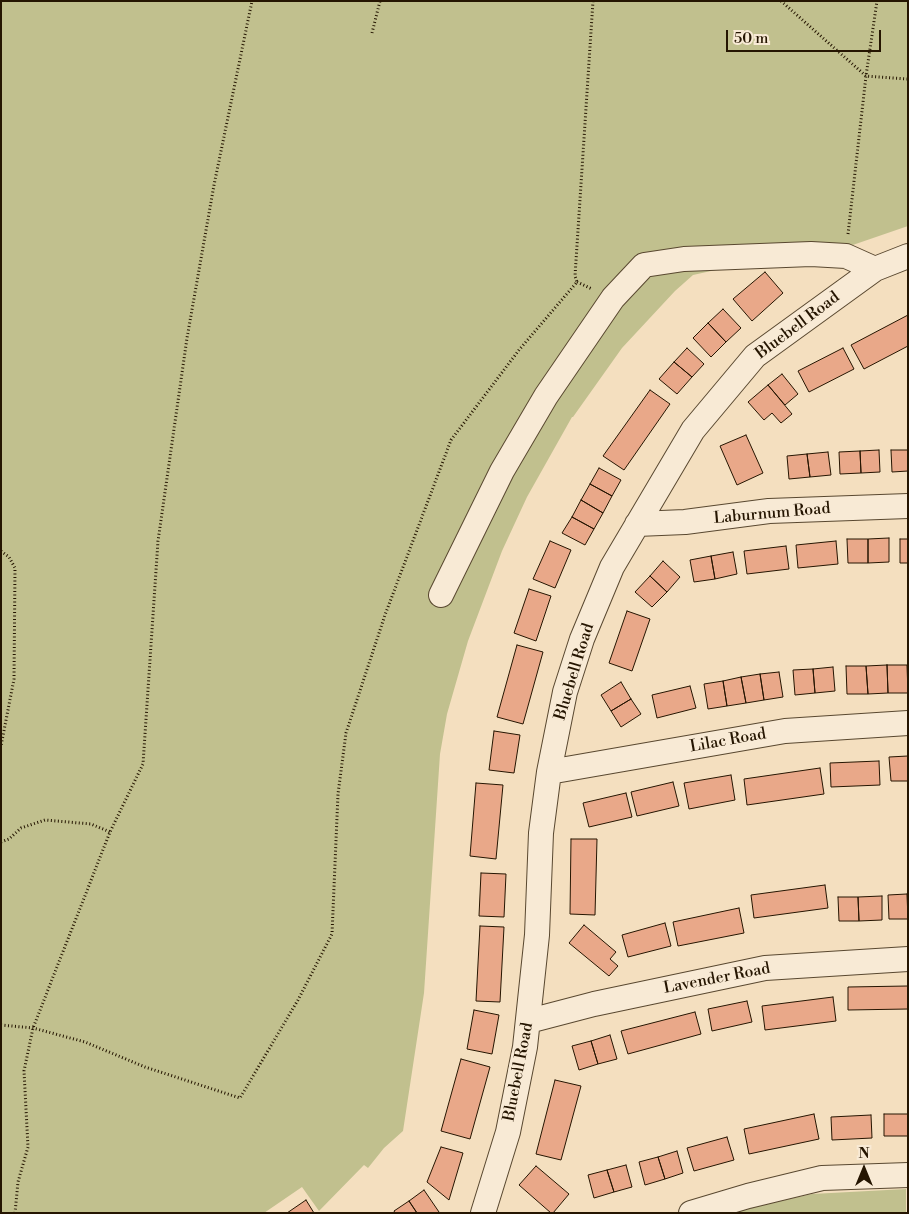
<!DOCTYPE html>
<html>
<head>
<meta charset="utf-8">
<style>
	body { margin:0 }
	#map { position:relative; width:909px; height:1214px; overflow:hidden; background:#f4dfbf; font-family:"Libre Bodoni",serif }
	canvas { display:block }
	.frame { position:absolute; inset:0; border:2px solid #251501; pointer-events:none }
	.north { position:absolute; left:839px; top:1144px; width:50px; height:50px; -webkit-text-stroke:4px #f8ead5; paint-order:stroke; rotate:0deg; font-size:14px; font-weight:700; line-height:20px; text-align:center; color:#251501 }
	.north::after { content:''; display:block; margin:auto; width:18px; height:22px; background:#251501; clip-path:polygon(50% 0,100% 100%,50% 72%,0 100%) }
	.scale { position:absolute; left:726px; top:30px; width:155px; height:22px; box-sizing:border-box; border:2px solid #251501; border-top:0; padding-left:6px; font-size:15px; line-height:18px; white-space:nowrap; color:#251501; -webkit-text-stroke:4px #f8ead5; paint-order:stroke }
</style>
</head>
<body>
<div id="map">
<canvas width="909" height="1214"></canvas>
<div class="frame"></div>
<div class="north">N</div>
<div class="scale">50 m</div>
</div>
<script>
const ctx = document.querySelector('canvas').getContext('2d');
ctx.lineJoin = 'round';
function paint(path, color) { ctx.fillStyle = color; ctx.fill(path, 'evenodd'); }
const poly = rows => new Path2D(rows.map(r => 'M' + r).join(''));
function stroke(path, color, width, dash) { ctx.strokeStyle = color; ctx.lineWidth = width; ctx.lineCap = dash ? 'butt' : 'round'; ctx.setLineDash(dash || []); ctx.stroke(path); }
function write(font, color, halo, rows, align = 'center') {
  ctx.font = font + ' "Libre Bodoni",serif'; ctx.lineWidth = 5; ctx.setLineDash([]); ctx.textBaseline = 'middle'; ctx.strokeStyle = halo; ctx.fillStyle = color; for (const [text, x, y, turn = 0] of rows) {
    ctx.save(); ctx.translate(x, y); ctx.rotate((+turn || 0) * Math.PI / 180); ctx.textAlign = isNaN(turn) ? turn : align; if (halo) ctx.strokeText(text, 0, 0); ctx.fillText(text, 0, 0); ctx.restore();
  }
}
paint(poly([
	[1,1,908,1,908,226,812,259,720,269,693,275,675,291,622,348,573,417,572,417,527,497,502,551,468,641,447,714,440,754,424,993,403,1131,384,1148,368,1168,364,1165,363,1166,319,1211,302,1187,264,1213,1,1213],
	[906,1189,906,1213,726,1213,812,1194]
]), '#c1c08e');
const building = poly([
	[765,272,783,293,752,321,733,299,765,272],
	[723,309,741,328,726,342,708,323,723,309],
	[908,315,908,346,864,369,851,345,908,315],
	[708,323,726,342,711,357,693,338,708,323],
	[687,348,704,364,692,377,674,362,687,348],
	[843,348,854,369,809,392,798,371,843,348],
	[674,362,692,377,677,394,659,379,674,362],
	[782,374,798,394,785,405,768,385,782,374],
	[768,385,792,414,781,423,772,413,764,420,748,402,768,385],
	[650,390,670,404,624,470,603,456,650,390],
	[746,435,763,473,737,485,720,446,746,435],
	[879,450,880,472,861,473,860,451,879,450],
	[891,450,908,450,908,471,892,472,891,450],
	[860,451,861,473,840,474,839,452,860,451],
	[828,452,831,475,810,477,807,454,828,452],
	[807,454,810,477,789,479,787,456,807,454],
	[599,468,621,480,612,496,590,484,599,468],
	[590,484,612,496,603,513,581,500,590,484],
	[581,500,603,513,594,529,572,517,581,500],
	[572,517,594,529,585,545,562,533,572,517],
	[889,538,889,562,868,563,868,539,889,538],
	[847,539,868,539,868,563,848,563,847,539],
	[900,539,908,539,908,563,900,563,900,539],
	[550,541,571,550,555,588,533,579,550,541],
	[836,541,838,564,798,568,796,545,836,541],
	[786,546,789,569,747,574,744,551,786,546],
	[733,552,737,574,715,579,711,556,733,552],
	[711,556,715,579,694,582,690,560,711,556],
	[663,561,680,577,667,592,650,576,663,561],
	[650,576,667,592,652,607,635,592,650,576],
	[529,589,551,596,536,641,514,633,529,589],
	[627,611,650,619,632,671,609,663,627,611],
	[517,645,543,652,523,724,497,717,517,645],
	[887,665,907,665,908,693,888,693,887,665],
	[887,665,888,693,868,694,866,666,887,665],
	[846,666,866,666,868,694,847,694,846,666],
	[833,667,835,691,815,693,813,669,833,667],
	[813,669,815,693,795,695,793,670,813,669],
	[779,672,783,697,764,700,760,674,779,672],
	[760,674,764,700,746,703,741,677,760,674],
	[741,677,746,703,727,706,723,681,741,677],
	[723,681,727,706,708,709,704,684,723,681],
	[621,682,631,699,611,711,601,695,621,682],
	[690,686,696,708,657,718,652,695,690,686],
	[631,699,641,714,621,727,611,711,631,699],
	[494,731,520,735,514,773,489,770,494,731],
	[908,756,908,781,891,781,889,757,908,756],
	[879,761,880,785,831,787,830,763,879,761],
	[820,768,824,794,747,805,744,779,820,768],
	[731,775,735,800,689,809,684,783,731,775],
	[673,782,679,806,637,816,631,792,673,782],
	[476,783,503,785,496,859,470,856,476,783],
	[626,793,632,817,589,827,583,803,626,793],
	[571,839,597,839,595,915,570,914,571,839],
	[481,873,506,874,504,917,479,916,481,873],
	[825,885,828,908,754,918,751,895,825,885],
	[907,894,908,919,889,919,888,895,907,894],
	[882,896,882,920,859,921,858,897,882,896],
	[838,897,858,897,859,921,839,921,838,897],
	[739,908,744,933,678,946,673,922,739,908],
	[665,923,671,946,628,957,622,935,665,923],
	[584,925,616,952,610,959,618,966,609,976,569,943,584,925],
	[480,926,504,927,500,1002,476,1001,480,926],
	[908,986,908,1009,848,1010,848,987,908,986],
	[833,997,836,1021,765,1030,762,1006,833,997],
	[747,1001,752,1022,712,1031,708,1009,747,1001],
	[474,1010,499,1015,492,1054,467,1049,474,1010],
	[695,1012,701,1034,628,1054,621,1031,695,1012],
	[610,1035,617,1059,598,1064,591,1041,610,1035],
	[591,1041,598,1064,579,1070,572,1046,591,1041],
	[461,1059,490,1067,470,1139,441,1131,461,1059],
	[555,1080,581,1086,561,1160,536,1154,555,1080],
	[814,1114,819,1139,749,1154,744,1129,814,1114],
	[884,1114,908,1114,908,1136,884,1136,884,1114],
	[871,1115,872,1138,832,1140,831,1117,871,1115],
	[727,1137,734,1160,694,1171,687,1148,727,1137],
	[441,1147,463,1153,449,1200,427,1182,441,1147],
	[677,1151,683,1173,665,1179,658,1157,677,1151],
	[658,1157,665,1179,645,1185,639,1162,658,1157],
	[626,1165,632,1187,614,1192,607,1170,626,1165],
	[536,1166,569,1194,553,1213,551,1213,519,1185,536,1166],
	[607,1170,614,1192,594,1198,588,1175,607,1170],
	[424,1190,439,1212,439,1213,417,1213,409,1201,424,1190],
	[306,1200,314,1213,287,1213,306,1200],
	[409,1201,417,1213,395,1213,394,1211,409,1201]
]);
paint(building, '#e9a889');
stroke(building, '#251501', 1);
const minor = poly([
	[637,524,685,522,769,511,908,506],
	[441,595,502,471,546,396,613,298,644,265,684,259,811,254,846,256,875,269],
	[549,772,785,731,908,723],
	[529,1021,594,1004,765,968,908,959],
	[483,1213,508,1132,525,1047,537,935,541,833,549,772,565,692,582,639,612,567,693,430,755,356,875,269,908,256],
	[691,1213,748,1196,822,1178,908,1175]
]);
stroke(minor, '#594830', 26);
stroke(poly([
	[781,1,866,76,908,79],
	[372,33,380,1],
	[848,234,866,76,877,1],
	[577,282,592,289],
	[1,551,9,557,15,568,14,679,1,746],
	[1,842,9,839,21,828,45,820,91,824,110,832],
	[1,1025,33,1028,85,1042,145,1067,240,1098,298,1000,332,934,338,794,346,733,385,615,451,440,519,350,577,282,575,276,593,1],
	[15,1213,18,1182,28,1147,24,1071,33,1028,110,832,143,764,158,541,187,338,214,185,252,1]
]), '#251501', 3, [1, 2.5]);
stroke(minor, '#f8ead5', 24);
write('16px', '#251501', '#f8ead5', [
	["Bluebell Road",798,326,-37],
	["Laburnum Road",772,514,-5],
	["Bluebell Road",575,672,-73],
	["Lilac Road",728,741,-10],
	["Lavender Road",717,979,-11],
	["Bluebell Road",519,1072,-79]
]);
</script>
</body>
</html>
